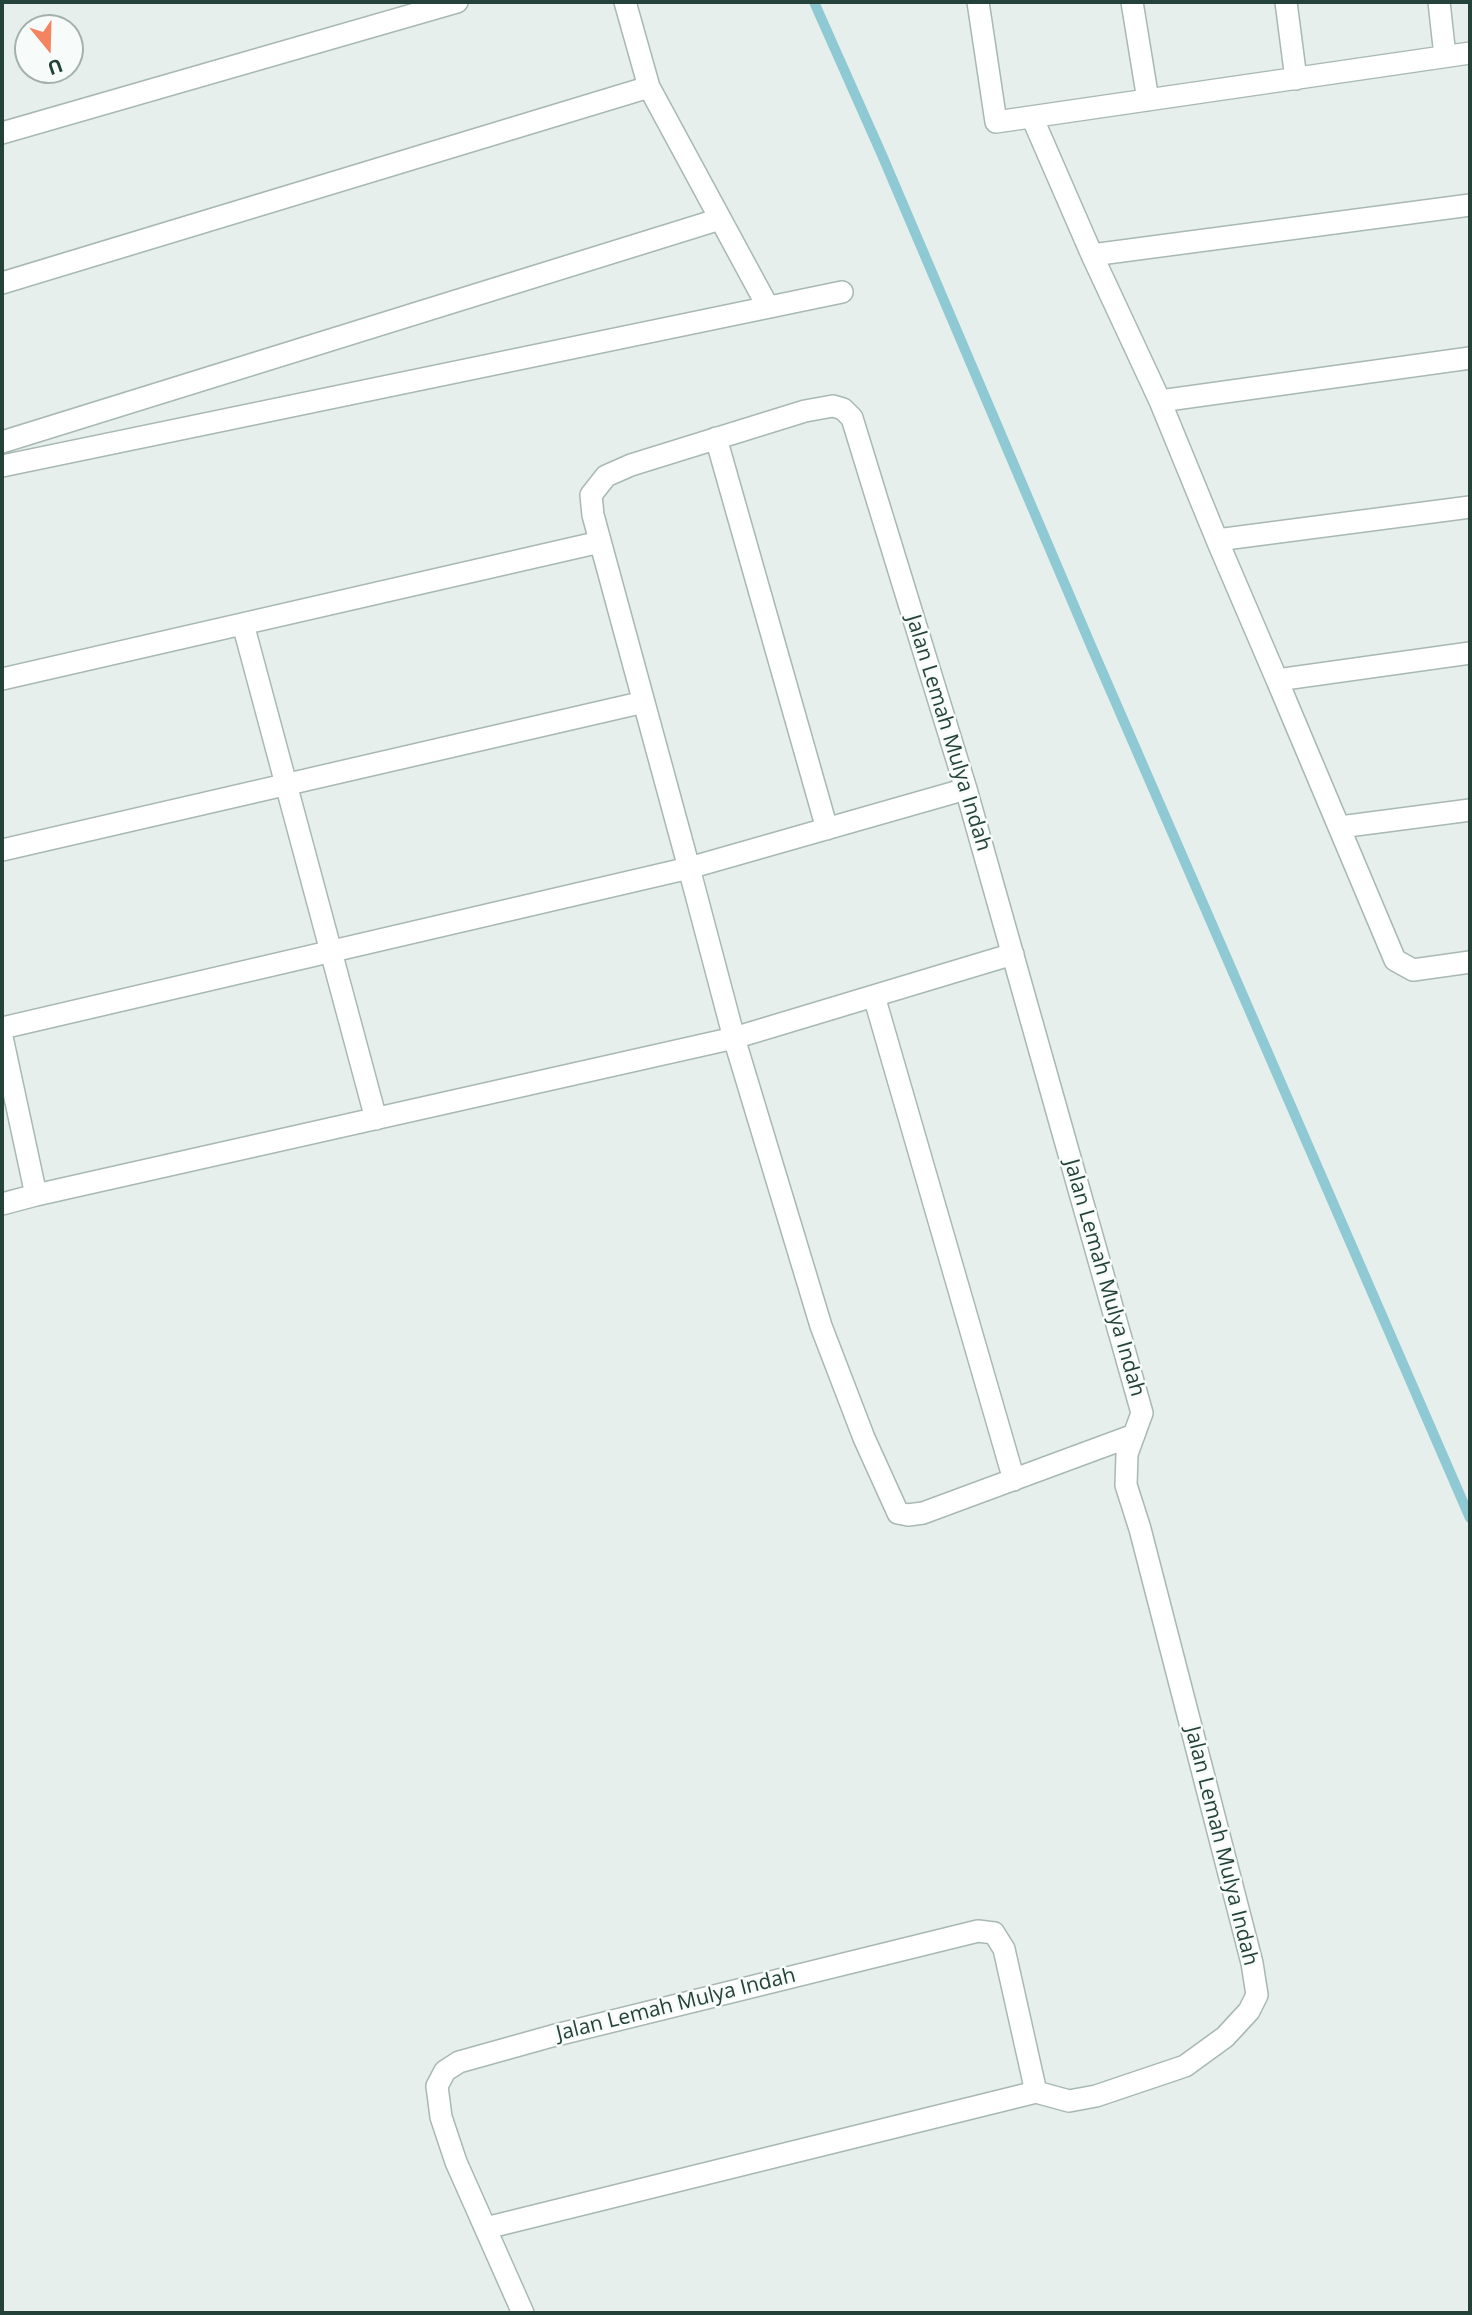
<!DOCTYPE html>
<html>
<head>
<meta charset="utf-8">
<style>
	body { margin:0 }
	#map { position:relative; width:1472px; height:2315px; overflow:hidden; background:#e6efeb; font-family:"Open Sans",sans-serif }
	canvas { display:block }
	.frame { position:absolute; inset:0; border:4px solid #24423a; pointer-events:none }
	.north { position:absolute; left:14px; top:14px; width:70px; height:70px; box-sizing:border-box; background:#f7fbf9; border:2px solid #a3b1ad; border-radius:50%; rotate:161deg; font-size:19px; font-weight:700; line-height:28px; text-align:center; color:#24423a }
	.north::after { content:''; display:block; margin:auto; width:24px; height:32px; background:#f4845f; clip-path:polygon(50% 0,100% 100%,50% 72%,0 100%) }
</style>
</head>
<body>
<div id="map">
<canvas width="1472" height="2315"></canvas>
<div class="frame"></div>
<div class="north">U</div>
</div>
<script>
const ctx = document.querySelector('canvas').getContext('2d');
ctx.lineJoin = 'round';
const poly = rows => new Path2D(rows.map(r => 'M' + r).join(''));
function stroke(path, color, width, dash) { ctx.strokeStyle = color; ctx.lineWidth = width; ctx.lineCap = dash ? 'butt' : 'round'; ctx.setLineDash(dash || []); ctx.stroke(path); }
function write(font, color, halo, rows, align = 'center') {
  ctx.font = font + ' "Open Sans",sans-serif'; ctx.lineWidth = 5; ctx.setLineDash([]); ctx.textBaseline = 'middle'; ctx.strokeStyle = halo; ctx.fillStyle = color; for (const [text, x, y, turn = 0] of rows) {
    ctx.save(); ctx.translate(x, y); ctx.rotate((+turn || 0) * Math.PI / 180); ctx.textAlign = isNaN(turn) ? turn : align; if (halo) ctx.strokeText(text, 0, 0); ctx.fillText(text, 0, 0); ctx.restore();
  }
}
stroke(poly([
	[814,2,882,155,1092,648,1470,1518]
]), '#8ec9d4', 10);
const street = poly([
	[625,2,649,87,768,307],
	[978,2,996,122,1470,53],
	[1132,2,1148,100],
	[1286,2,1296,79],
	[1439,2,1445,56],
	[1032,117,1092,255,1470,205],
	[2,133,457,2],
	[1092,255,1160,401,1470,358],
	[2,283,649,87],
	[1160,401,1217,540,1470,507],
	[716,438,827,829],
	[2,442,720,219],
	[2,466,842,292],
	[1217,540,1277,680,1470,653],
	[243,624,376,1119],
	[2,679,600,542],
	[1277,680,1395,960,1413,970,1470,962],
	[966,789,689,868,734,1038,821,1326,864,1438,898,1513,908,1515,923,1513,1134,1435],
	[1340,827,1470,810],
	[2,850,644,702],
	[874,996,1014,1480],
	[2,1028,689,868,593,515,591,495,606,476,631,465,805,411,833,406,843,409,852,418,966,789,1142,1413,1127,1454,1126,1485,1140,1529,1252,1963,1257,1995,1249,2011,1225,2037,1185,2066,1096,2096,1069,2101,1036,2092],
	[2,1037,36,1195,734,1038,1013,954],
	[2,1204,36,1195],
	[486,2228,1036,2092,1004,1949,994,1933,978,1931,552,2036,459,2062,445,2071,437,2086,441,2117,456,2162,523,2313]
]);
stroke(street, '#a8b8b2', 24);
stroke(street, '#fff', 21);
write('21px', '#24423a', '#f7fbf9', [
	["Jalan Lemah Mulya Indah",948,733,73],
	["Jalan Lemah Mulya Indah",1104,1278,74],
	["Jalan Lemah Mulya Indah",1221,1846,76],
	["Jalan Lemah Mulya Indah",676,2005,-14]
]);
</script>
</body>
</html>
